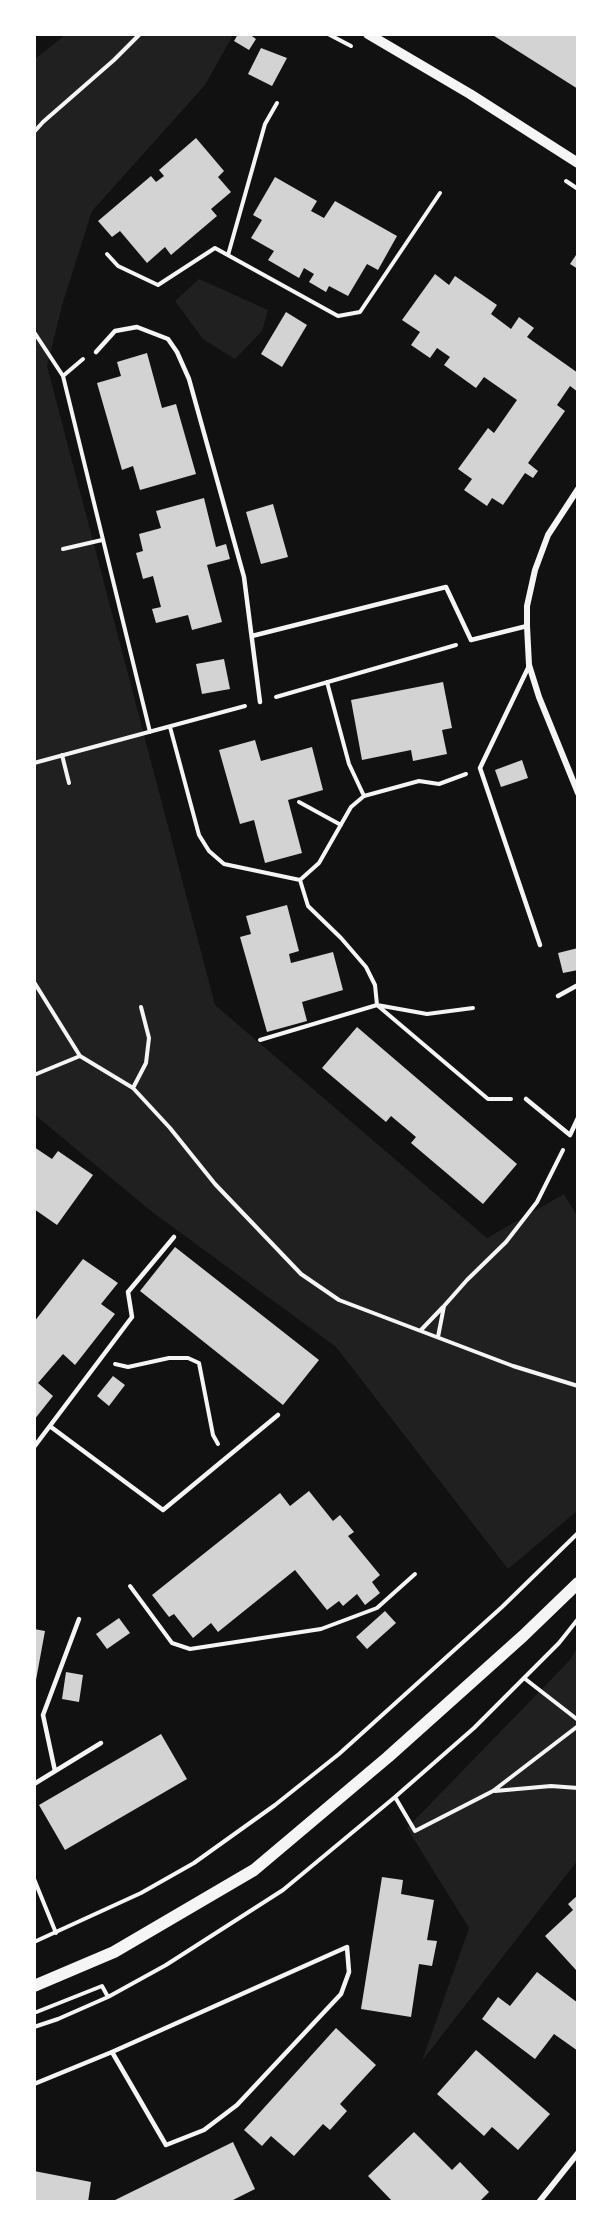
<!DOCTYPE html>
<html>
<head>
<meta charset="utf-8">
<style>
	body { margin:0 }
	#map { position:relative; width:612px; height:2236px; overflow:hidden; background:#111; font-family:Signika,sans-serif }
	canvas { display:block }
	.frame { position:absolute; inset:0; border:36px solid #fff; pointer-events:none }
</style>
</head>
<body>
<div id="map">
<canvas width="612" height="2236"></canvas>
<div class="frame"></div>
</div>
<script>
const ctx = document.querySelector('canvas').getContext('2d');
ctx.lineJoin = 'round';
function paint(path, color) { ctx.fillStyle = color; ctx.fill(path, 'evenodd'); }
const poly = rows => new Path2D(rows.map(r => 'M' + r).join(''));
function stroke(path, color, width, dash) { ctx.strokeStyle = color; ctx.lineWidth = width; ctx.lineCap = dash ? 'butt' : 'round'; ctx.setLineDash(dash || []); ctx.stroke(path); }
paint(poly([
	[65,35,233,35,205,85,92,211,63,302,47,366,215,1005,487,1238,564,1194,577,1216,577,1511,508,1569,336,1347,151,1211,35,1115,35,59],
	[199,279,268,310,262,331,235,359,203,339,175,301],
	[577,1648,577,1861,422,2061,469,1928,407,1828,570,1660]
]), '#202020');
paint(poly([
	[238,34,249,34,256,39,249,50,234,41],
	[491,34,578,34,578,89],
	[261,48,287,58,272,86,248,74],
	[196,138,224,171,218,177,231,192,211,209,217,216,171,255,165,247,147,263,120,231,112,237,98,221,151,176,156,182,164,176,159,170],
	[275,177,317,201,311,211,324,218,335,201,397,236,378,270,367,264,348,296,329,286,326,292,309,282,314,274,304,268,299,278,268,260,274,251,251,238,262,220,253,215],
	[578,252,578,269,570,264],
	[435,274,449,285,455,276,497,305,491,314,511,329,519,317,534,328,527,337,578,373,578,392,570,386,557,405,565,411,528,463,538,471,533,478,525,473,503,505,492,498,487,506,464,490,472,479,458,469,488,428,494,433,517,400,484,377,476,388,444,365,450,357,437,348,430,358,411,345,420,332,402,320],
	[286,312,307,325,282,367,261,354],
	[147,353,162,408,176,404,196,474,140,490,133,466,122,470,97,383,121,376,117,362],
	[204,498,216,547,226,544,230,559,207,565,222,622,192,630,188,615,156,623,152,609,161,607,153,576,143,579,136,553,143,551,139,534,161,528,156,511],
	[273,504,288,557,261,564,246,512],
	[224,659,230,689,202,694,196,664],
	[443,682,452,728,442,730,447,754,413,761,411,750,362,760,351,700],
	[255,740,261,761,312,747,323,790,288,800,302,853,265,863,254,820,240,824,219,750],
	[522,760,528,778,501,787,495,770],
	[287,905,299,951,289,954,291,963,333,952,343,990,302,1002,307,1021,267,1032,240,937,251,934,246,916],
	[578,948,578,970,563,973,558,953],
	[357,1027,517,1164,483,1204,411,1143,416,1137,391,1116,386,1122,322,1068],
	[34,1147,52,1159,58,1151,93,1175,57,1225,34,1209],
	[175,1247,319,1360,283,1405,140,1291],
	[83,1259,118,1283,101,1304,115,1314,75,1365,63,1354,38,1383,53,1396,34,1420,34,1322],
	[113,1376,125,1385,109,1406,97,1396],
	[309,1491,333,1521,340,1515,354,1532,348,1536,380,1575,372,1582,380,1593,365,1605,357,1594,343,1606,339,1601,327,1610,295,1570,218,1632,211,1623,193,1638,174,1614,169,1617,152,1595,280,1493,290,1506],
	[385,1611,396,1623,367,1649,356,1637],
	[119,1618,130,1633,107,1649,96,1634],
	[34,1629,45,1631,36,1680,34,1680],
	[66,1672,83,1675,79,1702,62,1699],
	[161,1734,187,1779,65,1850,39,1805],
	[382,1877,403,1880,401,1894,434,1900,427,1940,437,1941,432,1966,419,1964,411,2017,361,2009],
	[578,1895,578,1968,576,1970,545,1936,573,1910,568,1904],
	[537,1972,578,2003,578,2051,554,2034,535,2059,482,2019,498,1997,510,2006],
	[336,2028,376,2065,340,2104,347,2111,330,2130,323,2124,294,2156,271,2136,262,2146,244,2130],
	[476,2050,550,2114,518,2150,492,2127,484,2136,437,2094],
	[414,2132,452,2170,460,2162,489,2192,479,2202,393,2202,368,2176],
	[233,2142,255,2189,229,2202,111,2202],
	[34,2171,91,2182,88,2202,34,2202]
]), '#d3d3d3');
stroke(poly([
	[328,34,351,46],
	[34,132,43,122,114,60,140,34],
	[566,181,578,189],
	[107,254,118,266,158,285,215,248,338,316,360,312,440,193],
	[228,255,265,124,277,103],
	[34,332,63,376,150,732],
	[63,376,83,359],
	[63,549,102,540],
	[327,682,349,764,364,796],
	[276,697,456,645],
	[170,727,199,835,209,851,224,864,300,880,319,863,351,807,364,796,419,781,439,784,466,774],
	[62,755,69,783],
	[34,763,245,706],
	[299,802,341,825],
	[300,880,308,906,341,938,366,967,375,985,377,1005,488,1099,511,1099],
	[34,982,80,1056,133,1088,170,1128,215,1184,301,1274,339,1300,513,1366,578,1386],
	[260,1040,377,1005,427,1014,473,1008],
	[34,1075,80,1056],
	[133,1088,146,1063,149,1038,141,1007],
	[421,1330,443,1307],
	[438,1337,444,1306,467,1280,506,1242,537,1202,563,1150],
	[115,1364,128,1367,169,1358,188,1358,199,1363,213,1435,218,1444],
	[130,1586,172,1643,190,1649,321,1629,377,1608,415,1574],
	[524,1678,578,1720],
	[495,1791,551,1786,578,1788],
	[395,1797,415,1831,493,1791,578,1726],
	[34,1879,56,1933],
	[34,1942,141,1893,194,1863,275,1805,339,1754,502,1607,578,1533],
	[34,2013,102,1986,108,1997],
	[34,2027,58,2019,108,1997,166,1965,283,1890,395,1797,474,1728,559,1643,578,1619]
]), '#f5f5f5', 4);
stroke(poly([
	[96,352,115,331,137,327,168,339,177,352,189,379,244,577,260,702],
	[252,636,446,587,471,640,527,626],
	[529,666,480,768,540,945],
	[558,996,578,985],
	[526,1099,570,1135,578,1118],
	[51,1427,163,1510,278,1415],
	[34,1447,132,1317,128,1292,174,1237],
	[55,1771,43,1715,79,1619],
	[34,1784,101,1743],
	[34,2084,112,2052,347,1947,349,1972,341,1994,237,2105,204,2130,166,2145,112,2052]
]), '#f5f5f5', 4.5);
stroke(poly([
	[578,489,548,535,535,570,527,606,527,626,529,665,539,697,578,793],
	[539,2202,578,2153]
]), '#f5f5f5', 6);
stroke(poly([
	[368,34,470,94,578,163]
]), '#f5f5f5', 10);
stroke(poly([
	[34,1986,114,1952,254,1870,388,1757,523,1636,578,1583]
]), '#f5f5f5', 12);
</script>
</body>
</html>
